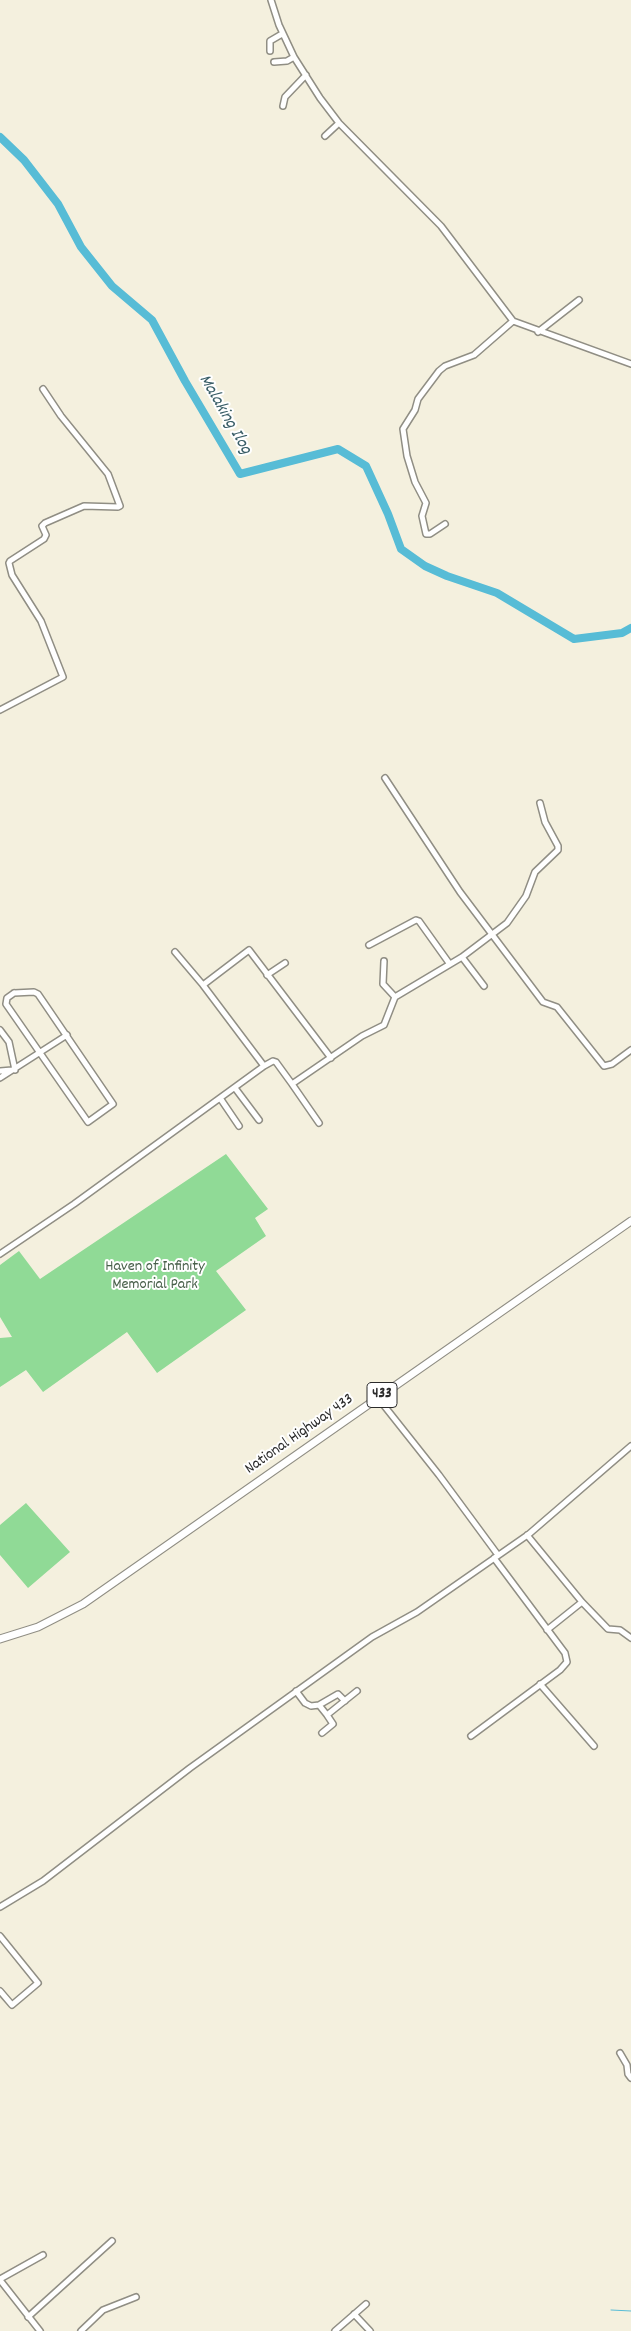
<!DOCTYPE html>
<html>
<head>
<meta charset="utf-8">
<style>
	body { margin:0 }
	canvas { display:block; background:#f4f0de }
</style>
</head>
<body>
<canvas width="631" height="2331"></canvas>
<script>
const ctx = document.querySelector('canvas').getContext('2d');
ctx.lineJoin = 'round';
function paint(path, color) { ctx.fillStyle = color; ctx.fill(path, 'evenodd'); }
const poly = rows => new Path2D(rows.map(r => 'M' + r).join(''));
function stroke(path, color, width, dash) { ctx.strokeStyle = color; ctx.lineWidth = width; ctx.lineCap = dash ? 'butt' : 'round'; ctx.setLineDash(dash || []); ctx.stroke(path); }
function write(font, color, halo, rows, align = 'center') {
  ctx.font = font + ' Dekko,sans-serif'; ctx.lineWidth = 4; ctx.setLineDash([]); ctx.textBaseline = 'middle'; ctx.strokeStyle = halo; ctx.fillStyle = color; for (const [text, x, y, turn = 0] of rows) {
    ctx.save(); ctx.translate(x, y); ctx.rotate((+turn || 0) * Math.PI / 180); ctx.textAlign = isNaN(turn) ? turn : align; if (halo) ctx.strokeText(text, 0, 0); ctx.fillText(text, 0, 0); ctx.restore();
  }
}
paint(poly([
	[226,1154,268,1209,255,1218,266,1236,216,1271,246,1310,157,1373,127,1332,43,1392,26,1370,0,1387,0,1338,12,1337,0,1317,0,1265,19,1251,40,1279],
	[26,1503,70,1552,28,1588,0,1555,0,1525]
]), '#90da96');
stroke(poly([
	[611,2310,631,2311]
]), '#57bcd6', 1);
stroke(poly([
	[0,137,24,160,58,204,81,247,112,286,152,320,185,381,240,474,338,449,366,466,388,514,401,549,425,566,447,576,497,593,574,639,622,633,631,628]
]), '#57bcd6', 8);
const minor = poly([
	[271,0,279,25,294,57,320,98,339,123,441,226,513,321,631,364],
	[270,51,270,41,282,34],
	[274,62,287,61,294,57],
	[283,106,285,97,306,75],
	[325,136,339,123],
	[538,332,579,300],
	[445,524,430,534,426,534,422,516,426,503,415,482,407,456,403,429,415,410,418,399,439,371,445,366,474,355,513,321],
	[0,710,63,677,41,621,12,575,9,563,10,561,44,539,46,535,42,526,45,523,84,506,118,507,120,506,108,474,61,416,43,389],
	[385,778,460,892,543,1002,557,1007,604,1066,612,1064,631,1050],
	[369,945,416,920,419,921,449,963],
	[175,952,203,985],
	[462,957,484,986],
	[384,961,383,984,395,997],
	[267,975,285,963],
	[14,993,34,992,38,994,113,1104,88,1122,6,1004,7,998,14,993],
	[0,1030,9,1042,15,1070],
	[264,1066,273,1061,276,1062,292,1084,362,1036,384,1025,395,997,462,957,507,923,526,896,535,872,558,850,558,846,545,822,540,803],
	[0,1071,12,1070],
	[0,1078,67,1035],
	[292,1084,319,1123],
	[235,1088,259,1120],
	[220,1098,239,1126],
	[0,1254,74,1204,264,1066,203,985,249,950,331,1058],
	[378,1398,439,1475,498,1555],
	[527,1535,582,1602,608,1629,620,1630,631,1638],
	[547,1630,582,1602],
	[540,1684,594,1746],
	[296,1691,305,1703,311,1706,319,1705,338,1694,345,1701],
	[319,1705,327,1715,357,1691],
	[322,1733,333,1724,327,1715],
	[471,1736,560,1670,567,1662,565,1653,494,1558],
	[0,1907,43,1881,190,1768,372,1637,417,1612,529,1534,631,1446],
	[0,1936,38,1983,12,2005,0,1991],
	[620,2053,627,2065,628,2074,631,2078],
	[0,2279,43,2255],
	[0,2280,40,2331],
	[354,2314,370,2331],
	[28,2317,112,2241],
	[81,2331,103,2310,136,2297],
	[335,2331,366,2304]
]);
const major = poly([
	[0,1639,38,1627,83,1604,631,1221]
]);
stroke(minor, '#908e84', 8);
stroke(major, '#908e84', 9);
stroke(minor, '#fff', 5);
stroke(major, '#fff', 7);
for (const [x, y, w] of [
	[382,1395,30]
]) { const box = new Path2D(); box.roundRect(x - w / 2, y - 12.5, w, 25, 4); ctx.fillStyle = '#fff'; ctx.fill(box); stroke(box, '#2b2b2b', 1); }
write('bold 15px', '#2b2b2b', null, [
	["433",382,1395]
]);
write('16px', '#49604b', '#fff', [
	["Haven of Infinity",155,1268],
	["Memorial Park",155,1286]
]);
write('16px', '#2b2b2b', '#fff', [
	["National Highway 433",300,1435,-35]
]);
write('italic 18px', '#3a5e67', '#fff', [
	["Malaking Ilog",224,415,60]
]);
</script>
</body>
</html>
